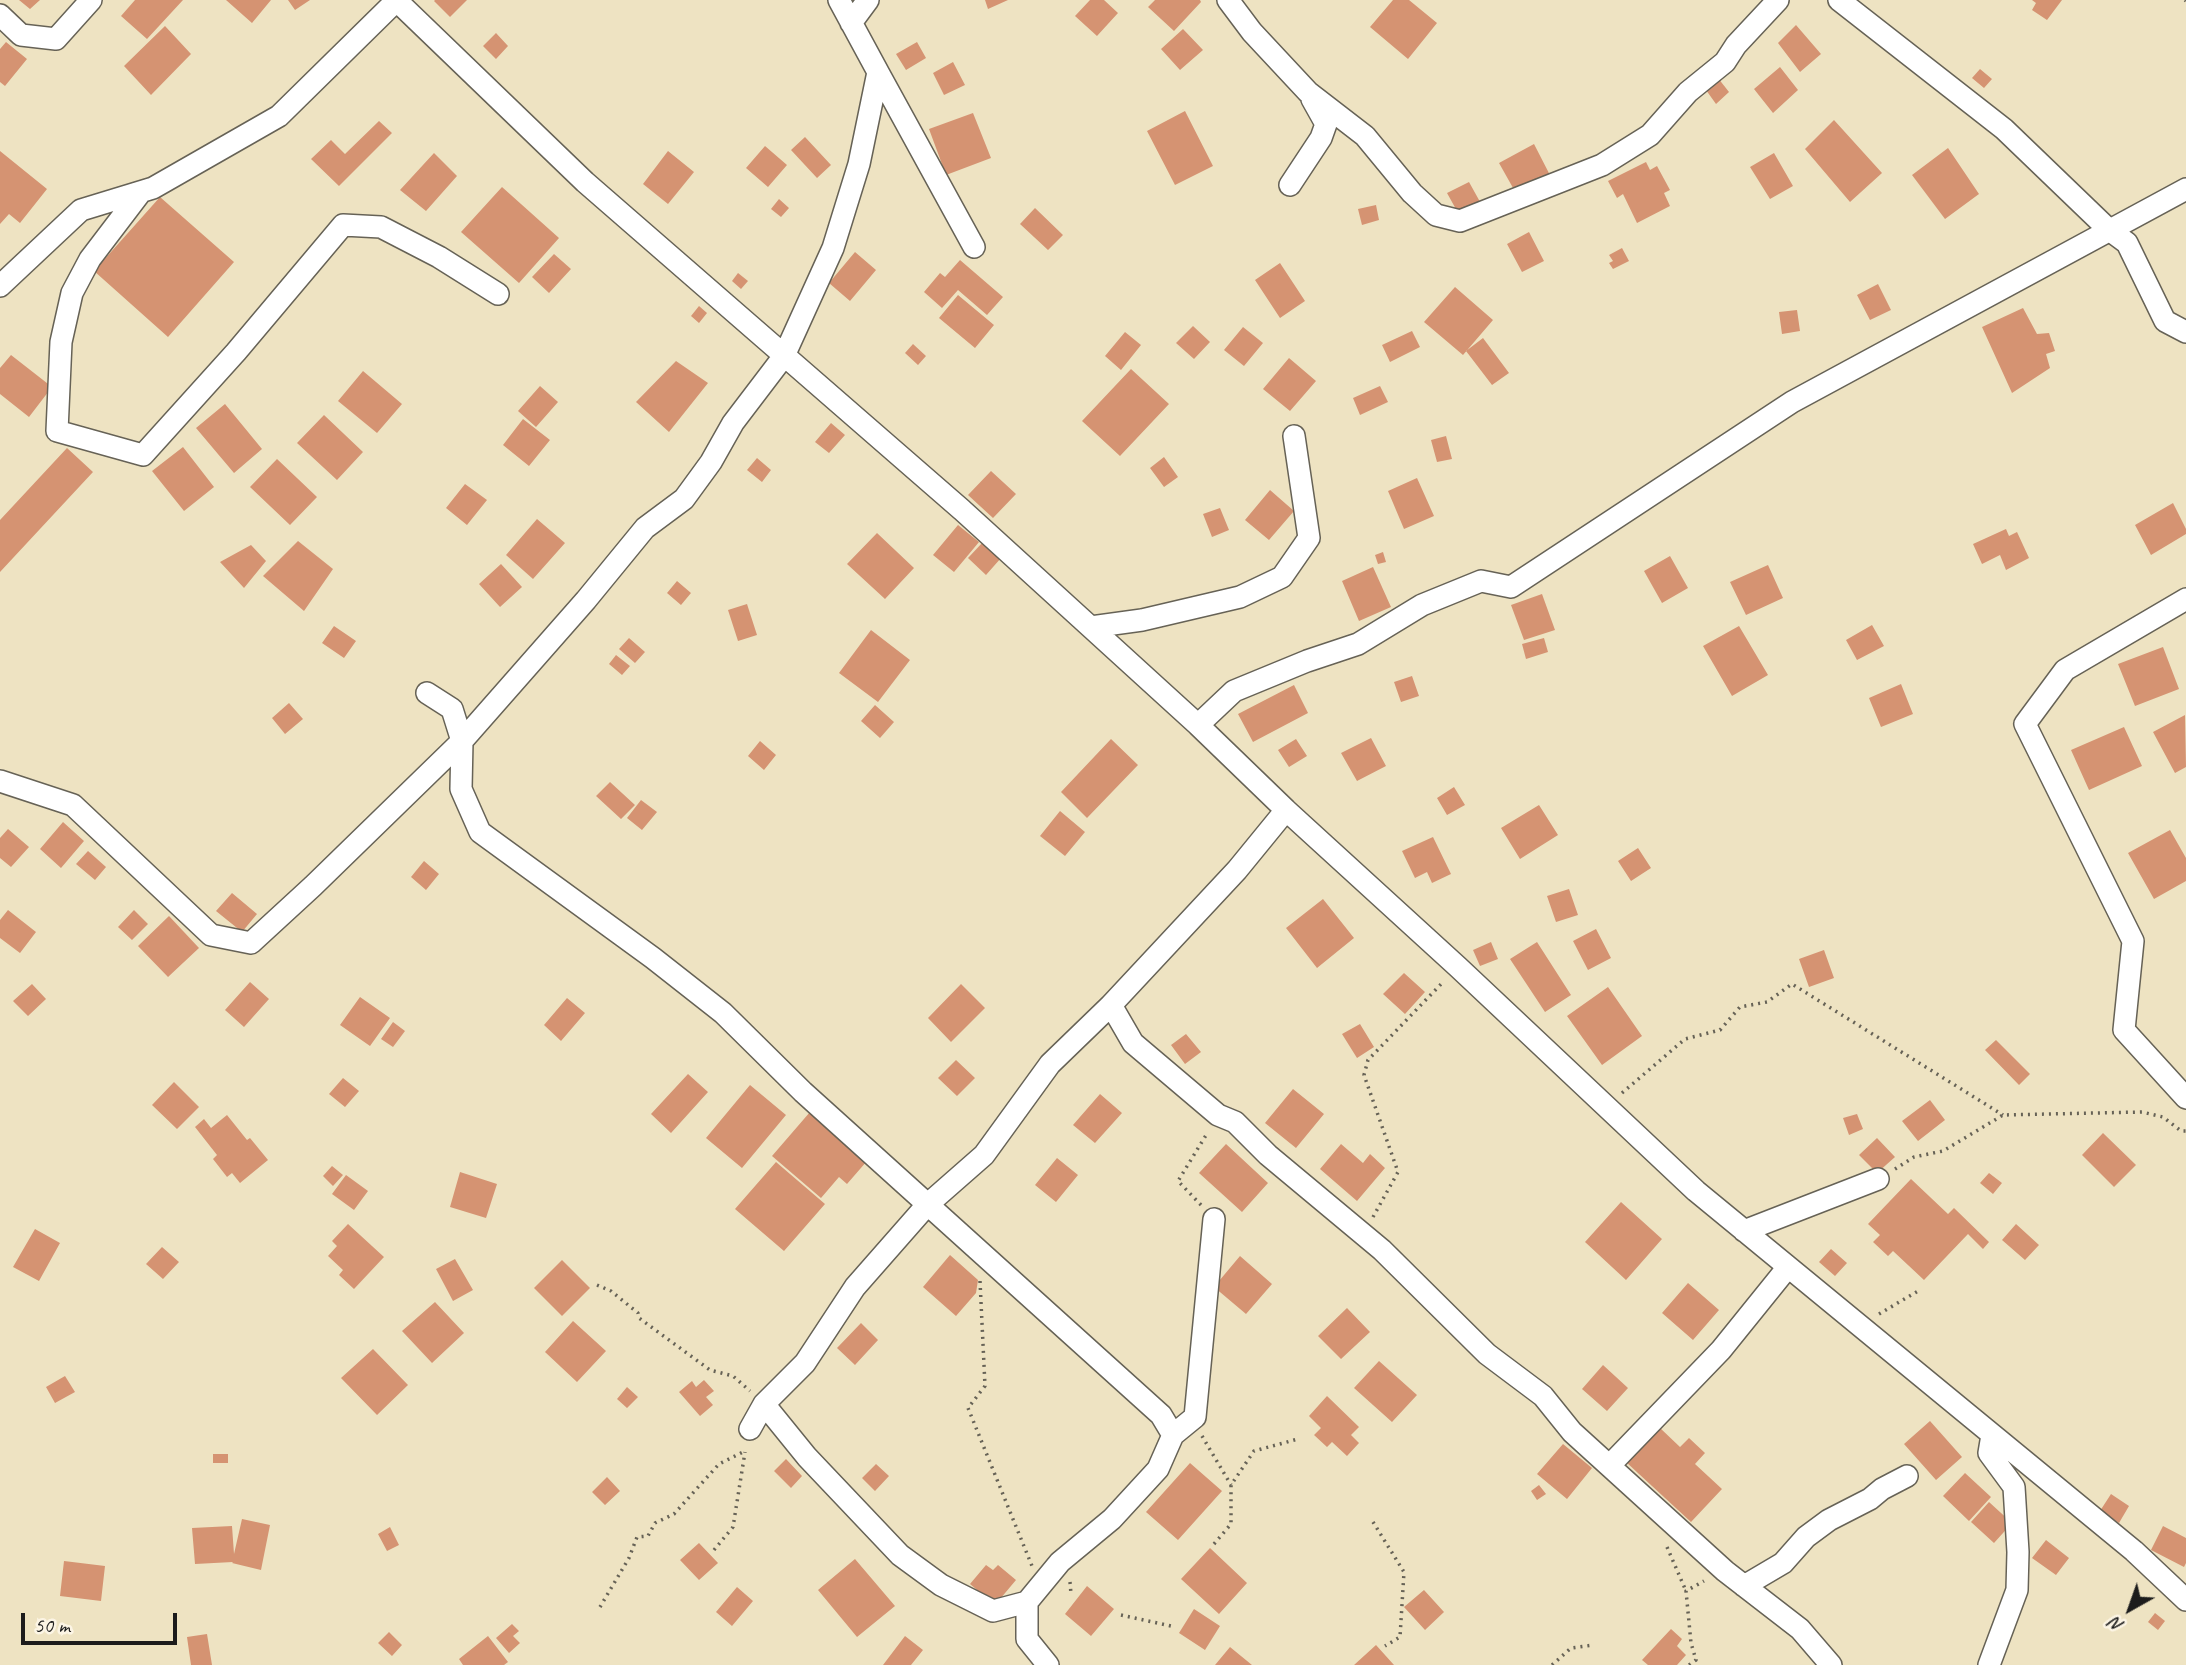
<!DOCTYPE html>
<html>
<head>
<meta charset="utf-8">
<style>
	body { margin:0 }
	#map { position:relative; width:2186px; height:1665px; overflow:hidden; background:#eee3c2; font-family:Caveat,sans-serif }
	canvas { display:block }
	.north { position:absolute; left:2095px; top:1574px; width:70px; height:70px; -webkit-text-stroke:5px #fcf5e5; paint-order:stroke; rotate:220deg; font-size:19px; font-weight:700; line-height:28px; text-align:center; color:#1c1c1c }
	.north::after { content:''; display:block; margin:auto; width:24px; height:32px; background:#1c1c1c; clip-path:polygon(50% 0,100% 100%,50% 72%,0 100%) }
	.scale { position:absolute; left:21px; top:1613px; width:156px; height:32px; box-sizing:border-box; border:4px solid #1c1c1c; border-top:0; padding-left:9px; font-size:21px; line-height:24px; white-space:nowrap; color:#1c1c1c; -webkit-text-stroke:5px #fcf5e5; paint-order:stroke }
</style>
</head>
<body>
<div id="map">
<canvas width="2186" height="1665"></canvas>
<div class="north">N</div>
<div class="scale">50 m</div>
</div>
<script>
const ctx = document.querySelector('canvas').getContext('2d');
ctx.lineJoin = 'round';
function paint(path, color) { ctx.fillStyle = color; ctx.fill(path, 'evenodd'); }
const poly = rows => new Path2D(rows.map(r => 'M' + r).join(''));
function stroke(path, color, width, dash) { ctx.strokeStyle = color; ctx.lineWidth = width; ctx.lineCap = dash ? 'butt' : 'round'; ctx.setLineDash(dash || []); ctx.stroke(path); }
paint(poly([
	[19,0,40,0,30,9],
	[135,0,183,0,147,39,121,16],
	[226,0,271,0,252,23],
	[288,0,310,0,295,10],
	[435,0,467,0,450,17,434,1],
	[985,0,1008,0,988,9],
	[1090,0,1104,0,1118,13,1097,36,1075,16],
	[1155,0,1200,0,1201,2,1174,31,1148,7],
	[1393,0,1409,0,1437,23,1408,59,1370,27],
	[2032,0,2062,0,2047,20,2032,10,2036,3],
	[1796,25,1821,54,1800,72,1778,43],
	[165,26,191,54,151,95,124,66],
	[1183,29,1203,50,1180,70,1161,49],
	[496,33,508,46,496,59,483,46],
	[6,42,27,59,5,86,0,82,0,49],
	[917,42,926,58,906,70,896,54],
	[953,62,965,85,944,95,933,73],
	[1780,67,1798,90,1773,113,1754,89],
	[1980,69,1992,79,1984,88,1972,78],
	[1718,78,1729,92,1716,104,1706,90],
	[1185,111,1213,166,1175,185,1147,131],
	[973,113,991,158,946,175,929,129],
	[1834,120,1882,173,1850,202,1805,149],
	[379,121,392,133,339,186,311,159,331,140,345,154],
	[805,137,831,165,817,178,791,150],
	[1534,144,1553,181,1517,195,1499,163],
	[765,146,787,165,768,187,746,168],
	[1948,148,1979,194,1945,219,1912,175],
	[0,151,47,189,20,223,9,214,0,224],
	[668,151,694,172,668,204,643,184],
	[434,153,457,176,426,211,400,190],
	[1774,153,1793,186,1770,199,1750,167],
	[1646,162,1650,170,1657,166,1670,190,1664,193,1670,206,1637,223,1623,194,1617,198,1608,181],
	[1469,182,1484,209,1462,220,1447,193],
	[502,187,559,238,519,283,461,232],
	[160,197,234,262,168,337,94,271],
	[779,199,789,208,781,217,771,209],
	[1376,205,1379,220,1362,225,1358,209],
	[1035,208,1063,235,1048,250,1020,224],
	[1529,232,1544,261,1522,272,1507,244],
	[1622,248,1629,261,1613,269,1609,263,1613,261,1609,255],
	[855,252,876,270,850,301,829,283],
	[554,254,571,269,549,293,532,277],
	[960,260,1003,297,987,315,958,290,942,308,924,292,940,273,945,277],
	[1280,263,1305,301,1280,318,1255,280],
	[738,273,748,281,741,289,732,281],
	[1878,284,1891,310,1870,320,1857,295],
	[1455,287,1493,320,1463,355,1424,322],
	[958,295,994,325,975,348,939,318],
	[699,306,707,313,699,323,691,316],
	[2023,308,2037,334,2049,333,2055,351,2046,354,2050,368,2012,393,1982,327],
	[1797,310,1800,331,1782,334,1779,312],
	[1193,326,1210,342,1194,359,1176,343],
	[1243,327,1263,343,1244,366,1224,350],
	[1412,331,1420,347,1390,362,1382,345],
	[1125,332,1141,345,1121,370,1105,356],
	[1483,338,1509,373,1492,385,1466,351],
	[913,344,926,356,918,365,905,353],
	[11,355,52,387,29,417,0,394,0,368],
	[1289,358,1316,381,1290,411,1263,389],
	[676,361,708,383,669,432,636,402],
	[1131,369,1169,404,1120,456,1082,421],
	[363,371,402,404,377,433,338,401],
	[540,386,558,402,536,427,518,411],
	[1380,386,1388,402,1360,415,1353,398],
	[225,404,262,449,234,473,196,428],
	[324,415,363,452,337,480,297,443],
	[523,419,550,440,529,466,503,445],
	[831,423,845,435,829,453,815,442],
	[1446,436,1452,459,1437,462,1431,440],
	[183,447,214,487,184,511,152,471],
	[67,448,93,472,0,572,0,520],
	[1164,457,1178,477,1164,487,1150,468],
	[757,458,771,470,762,482,747,470],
	[277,459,317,497,290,525,250,487],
	[991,471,1016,494,993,518,968,495],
	[1417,478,1434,516,1404,529,1388,491],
	[465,484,487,500,467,525,446,508],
	[1270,490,1294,511,1269,540,1245,520],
	[2173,503,2186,529,2186,534,2151,555,2135,525],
	[1220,508,1229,530,1212,537,1203,514],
	[537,519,565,543,533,579,506,555],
	[958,525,979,542,954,572,933,555],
	[2006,529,2009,536,2017,532,2029,558,2006,570,2000,555,1982,564,1973,544],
	[877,533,914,568,885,599,847,564],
	[298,541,333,569,304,611,263,576],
	[983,542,1001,558,986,575,968,558],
	[251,545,266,561,244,588,220,562],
	[1383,552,1386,562,1378,564,1375,555],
	[1670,556,1688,588,1662,603,1644,571],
	[501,564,522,587,500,607,479,584],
	[1768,565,1783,598,1746,615,1730,582],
	[1373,567,1391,607,1359,621,1342,581],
	[677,581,691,593,681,605,667,593],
	[1542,594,1555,630,1524,640,1511,605],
	[747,604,757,635,738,641,728,610],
	[1872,625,1884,646,1857,660,1846,640],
	[334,626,356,641,344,658,322,643],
	[1739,626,1768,675,1732,696,1703,646],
	[871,630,910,660,878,702,839,673],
	[629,638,645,652,635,663,619,649],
	[1544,638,1548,652,1526,659,1522,644],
	[2163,647,2179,689,2135,706,2118,664],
	[616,655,630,666,622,675,609,664],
	[1412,676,1419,696,1401,702,1394,682],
	[1901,684,1913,714,1881,727,1869,698],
	[1294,685,1308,713,1253,742,1238,714],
	[289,703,303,719,285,734,272,718],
	[875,705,894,722,880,738,861,721],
	[2185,715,2186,767,2175,773,2153,732],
	[2124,727,2142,766,2089,790,2071,750],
	[1371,738,1386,766,1357,781,1341,753],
	[1111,739,1138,765,1087,818,1061,792],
	[1296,739,1307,756,1289,767,1278,750],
	[760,741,776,755,764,770,748,756],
	[610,782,635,805,621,819,596,796],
	[1454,787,1465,805,1447,815,1437,798],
	[641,800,657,812,642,830,627,818],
	[1539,805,1558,835,1520,859,1501,828],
	[1060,811,1085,832,1065,856,1040,836],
	[63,822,84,841,61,868,40,849],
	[8,829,29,847,11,867,0,858,0,838],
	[2170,830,2186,858,2186,881,2154,899,2128,853],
	[1433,837,1451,874,1432,883,1427,872,1415,878,1402,851],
	[1638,848,1651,868,1631,881,1618,861],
	[88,851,106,867,95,880,76,864],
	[424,861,439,874,426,890,411,877],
	[1569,889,1578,915,1556,922,1547,896],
	[232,893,257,914,242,932,216,911],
	[1323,899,1354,938,1317,968,1286,928],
	[8,910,36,932,20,953,0,938,0,920],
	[134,910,148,924,132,940,118,927],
	[169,916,199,948,168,977,138,946],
	[1596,929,1611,958,1588,970,1573,941],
	[1491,942,1498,959,1480,966,1473,950],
	[1537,942,1571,995,1545,1012,1510,959],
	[1824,950,1834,978,1809,987,1799,959],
	[1404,973,1425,992,1405,1014,1383,994],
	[250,982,269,999,244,1027,225,1010],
	[32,984,46,999,28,1016,13,1001],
	[961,984,985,1008,951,1042,928,1018],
	[1608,987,1642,1036,1602,1065,1567,1016],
	[360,997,390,1018,370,1046,340,1025],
	[567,998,585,1013,561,1041,544,1025],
	[393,1022,405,1031,393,1047,381,1039],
	[1360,1024,1374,1047,1357,1058,1342,1034],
	[1186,1034,1201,1052,1185,1064,1171,1045],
	[1996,1040,2030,1074,2019,1085,1985,1050],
	[956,1060,975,1078,957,1096,938,1078],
	[688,1074,708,1092,671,1133,651,1114],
	[343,1078,359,1091,345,1107,329,1094],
	[174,1082,199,1107,177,1129,152,1105],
	[750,1085,786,1115,742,1168,706,1138],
	[1293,1089,1324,1114,1296,1148,1265,1123],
	[1100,1094,1122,1113,1095,1143,1073,1125],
	[1930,1100,1945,1120,1918,1141,1902,1121],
	[810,1112,867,1161,847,1184,839,1177,821,1198,772,1156],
	[1857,1114,1863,1129,1849,1135,1843,1118],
	[227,1115,247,1140,250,1138,268,1160,240,1183,232,1173,227,1177,213,1159,217,1155,195,1127,204,1119,211,1128],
	[2103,1133,2136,1165,2114,1187,2082,1155],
	[1877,1138,1895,1157,1877,1173,1859,1155],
	[1226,1144,1268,1183,1242,1212,1199,1173],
	[1341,1144,1363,1163,1370,1154,1385,1168,1357,1201,1320,1169],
	[1057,1158,1078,1175,1056,1202,1035,1185],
	[776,1162,825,1204,784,1251,735,1209],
	[332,1166,343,1175,333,1186,323,1176],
	[460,1172,497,1184,486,1218,450,1207],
	[1989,1173,2002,1183,1993,1194,1980,1183],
	[346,1175,368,1191,354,1210,332,1194],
	[1911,1179,1948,1214,1954,1208,1989,1242,1983,1249,1968,1234,1924,1280,1893,1251,1888,1256,1873,1242,1880,1235,1868,1224],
	[1621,1202,1662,1239,1626,1280,1585,1242],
	[348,1224,384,1257,354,1289,339,1275,343,1270,328,1256,337,1246,332,1241],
	[2016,1224,2039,1245,2025,1260,2002,1240],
	[35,1229,60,1243,39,1281,13,1267],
	[162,1247,179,1262,163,1279,146,1264],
	[1831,1249,1847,1263,1835,1276,1819,1262],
	[950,1255,978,1280,976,1293,956,1316,923,1287],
	[1240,1256,1272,1284,1246,1314,1214,1287],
	[455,1259,473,1290,453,1301,436,1269],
	[562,1260,590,1288,562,1316,534,1288],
	[1688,1283,1719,1310,1693,1340,1662,1313],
	[435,1302,464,1333,432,1363,402,1331],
	[1347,1308,1370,1332,1341,1359,1318,1336],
	[573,1321,606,1351,577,1382,545,1352],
	[861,1323,878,1340,855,1365,837,1348],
	[373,1349,408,1385,377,1415,341,1378],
	[1379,1361,1417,1395,1392,1422,1354,1388],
	[1603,1365,1628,1388,1607,1411,1582,1389],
	[65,1376,75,1392,55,1403,46,1387],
	[704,1380,714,1391,706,1397,713,1405,700,1416,679,1392,692,1381,696,1387],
	[627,1387,638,1397,627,1408,617,1399],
	[1327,1396,1359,1427,1351,1435,1359,1443,1347,1456,1332,1442,1327,1447,1314,1435,1321,1428,1309,1416],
	[1930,1421,1962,1457,1936,1480,1904,1444],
	[1659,1427,1680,1447,1689,1438,1705,1453,1695,1464,1722,1489,1691,1522,1626,1462],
	[1563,1444,1592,1468,1567,1499,1537,1474],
	[213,1454,228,1454,228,1463,213,1463],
	[786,1459,802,1476,791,1488,774,1471],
	[1190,1463,1222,1491,1178,1540,1146,1512],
	[876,1464,889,1476,875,1491,862,1478],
	[1965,1473,1991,1497,1969,1521,1943,1496],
	[607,1477,620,1491,605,1505,592,1492],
	[1539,1485,1546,1494,1537,1500,1531,1491],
	[2111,1494,2129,1506,2119,1523,2100,1511],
	[1989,1502,2012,1523,1994,1543,1971,1522],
	[242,1519,270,1525,261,1570,232,1563,233,1562,195,1564,192,1528,232,1526,234,1554],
	[2163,1526,2186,1538,2186,1563,2184,1567,2151,1550],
	[390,1527,399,1545,387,1551,378,1534],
	[2046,1540,2069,1558,2056,1575,2032,1558],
	[699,1543,718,1563,699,1580,680,1560],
	[1210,1548,1247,1583,1219,1614,1181,1579],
	[855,1559,895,1606,857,1637,818,1590],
	[64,1561,105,1566,101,1601,60,1596],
	[986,1565,993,1570,998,1565,1016,1580,995,1605,970,1584],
	[1087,1586,1114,1609,1091,1636,1065,1614],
	[737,1587,753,1601,732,1626,716,1612],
	[1424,1590,1444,1612,1425,1630,1404,1607],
	[1194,1609,1220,1626,1205,1650,1179,1633],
	[2155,1613,2165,1621,2158,1630,2148,1622],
	[512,1624,519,1631,513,1636,520,1643,509,1653,496,1638],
	[1671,1629,1682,1639,1677,1646,1686,1655,1677,1665,1648,1665,1642,1660],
	[389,1632,402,1645,392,1656,378,1643],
	[207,1634,212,1665,191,1665,187,1637],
	[488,1636,508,1662,504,1665,463,1665,459,1659],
	[905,1636,923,1650,911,1665,883,1665],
	[1376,1645,1394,1665,1354,1665],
	[1230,1647,1252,1665,1215,1665]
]), '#d59372');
const street = poly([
	[396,0,585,182,962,510,1198,725,1286,810,1458,967,1696,1191,2134,1551,2186,1600],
	[1228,0,1252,32,1308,92,1365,136,1412,193,1436,215,1460,221,1602,165,1650,135,1688,92,1725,62,1736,45,1778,0],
	[1839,0,2004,129,2108,229,2127,243,2165,321,2186,332],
	[0,15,21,35,56,39,91,0],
	[851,23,868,0],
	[878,72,974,247],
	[1290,185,1321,138,1326,124,1312,99],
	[141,192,90,259,72,293,61,342,57,431,143,455,236,352,343,225,381,227,439,257,498,294],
	[0,286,81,210,153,188,279,116,397,0],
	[2186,599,2065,670,2025,724,2133,941,2124,1030,2186,1098],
	[1091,627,1142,620,1240,597,1282,577,1309,538,1294,436],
	[427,693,452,709,462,741,461,789,480,832,653,958,723,1013,803,1092,1161,1415,1173,1435,1158,1469,1112,1519,1060,1562,1027,1602,1027,1639,1048,1665],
	[1198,725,1234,691,1307,661,1358,644,1422,605,1481,581,1511,587,1792,402,2186,189],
	[0,781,73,805,211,935,251,943,313,886,462,741,586,600,645,528,684,499,711,462,733,423,784,356,833,248,859,164,878,72,839,0],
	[1286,810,1237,870,1111,1005,1133,1043,1218,1115,1235,1122,1268,1155,1382,1250,1487,1354,1543,1396,1572,1432,1725,1571,1800,1629,1831,1665],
	[1744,1231,1878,1179],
	[764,1404,807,1457,900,1555,941,1585,993,1611,1027,1602],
	[750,1429,764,1404,805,1363,855,1287,927,1205,984,1155,1050,1064,1111,1005],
	[1173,1435,1195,1417,1214,1219],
	[1610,1465,1721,1350,1788,1267],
	[1744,1586,1783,1563,1806,1537,1829,1520,1870,1499,1882,1489,1907,1476],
	[1989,1665,2017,1590,2018,1552,2014,1487,1989,1453,1992,1435]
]);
stroke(street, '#666256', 24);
stroke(poly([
	[2185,0,2186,1],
	[1622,1093,1685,1039,1720,1030,1740,1007,1767,1002,1792,984,2003,1115],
	[1895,1169,1914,1157,1943,1151,2003,1115,2142,1112,2163,1117,2181,1131,2186,1131],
	[1201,1205,1178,1181,1208,1132],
	[1373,1217,1398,1172,1364,1075,1368,1060,1444,981],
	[980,1281,985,1386,968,1408,1032,1566],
	[597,1285,611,1291,638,1313,639,1318,710,1370,733,1376,750,1391],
	[1879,1314,1918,1291],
	[1202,1436,1231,1485],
	[1373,1522,1404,1572,1400,1637,1385,1646],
	[1214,1544,1231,1524,1231,1485,1254,1451,1298,1439],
	[1667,1547,1686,1591],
	[714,1550,733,1527,745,1452],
	[1070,1582,1071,1594],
	[600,1607,629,1558,637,1537,648,1536,655,1523,674,1514,719,1464,745,1451],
	[1121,1615,1171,1626],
	[1552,1665,1571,1648,1594,1645],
	[1689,1665,1696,1660,1691,1643,1686,1591,1704,1581]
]), '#666256', 3.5, [2, 5]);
stroke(street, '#fff', 21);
</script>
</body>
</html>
